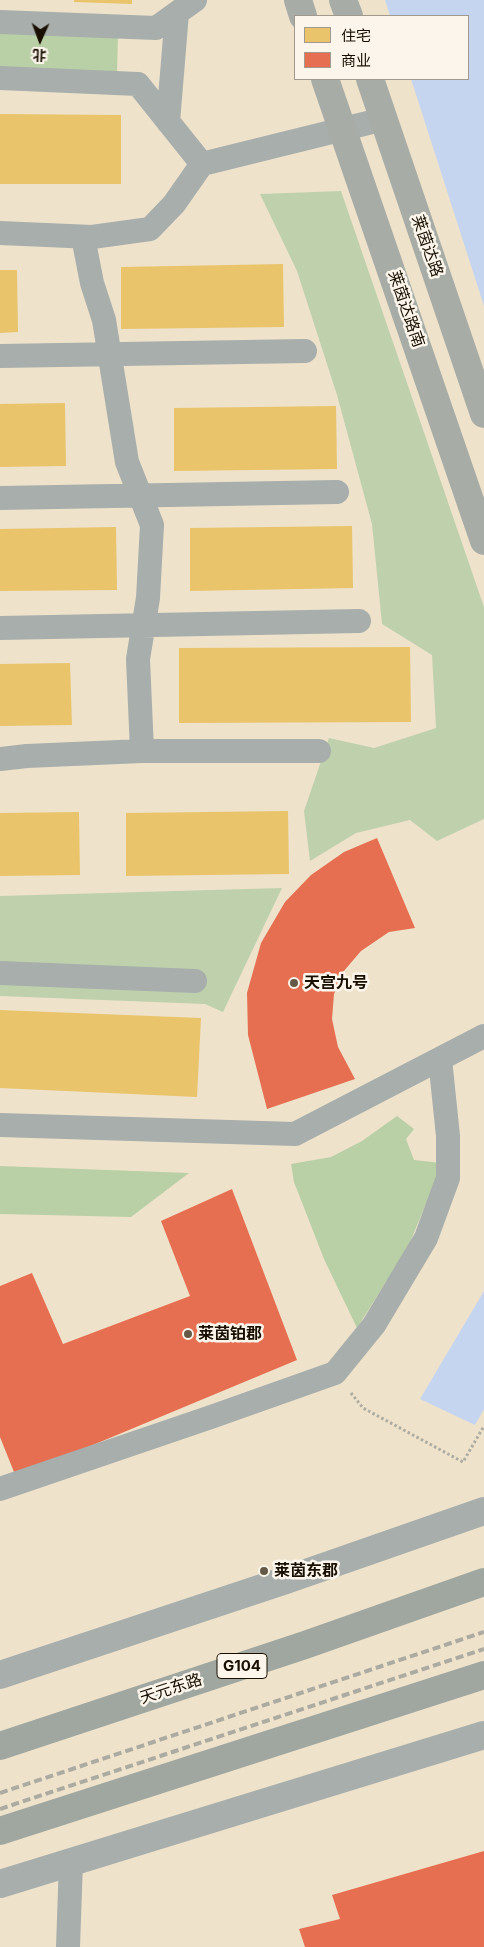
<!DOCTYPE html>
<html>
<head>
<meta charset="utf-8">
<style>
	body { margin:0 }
	#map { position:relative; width:484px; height:1947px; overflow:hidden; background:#eee2cb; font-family:Inter,"Noto Sans SC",sans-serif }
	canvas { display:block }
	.legend { position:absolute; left:294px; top:15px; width:175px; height:65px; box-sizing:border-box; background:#fbf5eb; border:1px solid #a1998d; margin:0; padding:6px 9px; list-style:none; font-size:15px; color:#190f00 }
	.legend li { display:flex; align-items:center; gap:10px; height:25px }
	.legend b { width:25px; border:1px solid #a1998d }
	.north { position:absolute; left:15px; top:15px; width:50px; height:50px; -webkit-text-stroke:4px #fbf5eb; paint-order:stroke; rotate:182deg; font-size:14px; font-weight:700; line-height:20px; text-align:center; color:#190f00 }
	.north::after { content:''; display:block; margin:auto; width:18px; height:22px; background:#190f00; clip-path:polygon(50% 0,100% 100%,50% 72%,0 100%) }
</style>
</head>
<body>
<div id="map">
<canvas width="484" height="1947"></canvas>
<ul class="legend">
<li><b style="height:14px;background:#e9c46a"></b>住宅</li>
<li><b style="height:14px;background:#e76f51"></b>商业</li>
</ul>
<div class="north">北</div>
</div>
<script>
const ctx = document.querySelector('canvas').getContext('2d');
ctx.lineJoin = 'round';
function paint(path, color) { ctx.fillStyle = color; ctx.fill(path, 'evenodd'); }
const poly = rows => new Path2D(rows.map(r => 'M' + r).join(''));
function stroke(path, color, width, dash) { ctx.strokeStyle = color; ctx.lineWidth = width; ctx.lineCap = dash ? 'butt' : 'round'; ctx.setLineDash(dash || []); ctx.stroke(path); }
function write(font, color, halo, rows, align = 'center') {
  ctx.font = font + ' Inter,"Noto Sans SC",sans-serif'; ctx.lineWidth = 5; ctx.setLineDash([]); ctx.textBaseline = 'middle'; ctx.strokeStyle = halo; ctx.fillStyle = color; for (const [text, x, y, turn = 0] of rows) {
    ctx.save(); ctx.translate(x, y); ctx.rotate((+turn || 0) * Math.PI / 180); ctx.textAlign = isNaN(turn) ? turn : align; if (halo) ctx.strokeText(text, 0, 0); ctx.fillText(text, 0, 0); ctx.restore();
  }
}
paint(poly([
	[341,191,484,607,484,819,437,841,410,820,356,833,310,861,304,811,329,738,374,748,436,728,432,655,382,624,372,524,337,395,297,271,260,194],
	[282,888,223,1012,205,1004,0,996,0,896]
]), '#bed1ac');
paint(poly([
	[0,28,118,33,117,74,0,72],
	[397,1116,414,1129,406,1139,414,1160,441,1163,437,1184,425,1206,408,1247,357,1328,324,1259,294,1182,291,1164,331,1157,362,1141],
	[0,1166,189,1173,131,1217,0,1214]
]), '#b9cfa6');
paint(poly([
	[385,0,484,0,484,306,411,79,468,79,468,16,390,16],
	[484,1291,484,1409,475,1425,420,1399]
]), '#c5d4ef');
paint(poly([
	[74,0,132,0,132,4,74,2],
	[0,114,121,115,121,184,0,184],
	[283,264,284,327,121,329,121,267],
	[0,270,17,270,18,332,0,333],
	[65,403,66,466,0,467,0,404],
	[336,406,337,469,174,471,174,408],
	[352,526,353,588,190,591,190,528],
	[116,527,117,590,0,591,0,529],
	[410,647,411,722,179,723,179,648],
	[70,663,72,725,0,726,0,664],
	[288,811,289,874,126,876,126,813],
	[79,812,80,875,0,876,0,813],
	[0,1010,201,1018,197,1097,0,1088]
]), '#e9c46a');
paint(poly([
	[377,838,415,928,389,932,361,951,343,972,334,994,332,1019,338,1047,355,1079,267,1109,248,1035,247,993,261,943,285,902,311,875,344,852],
	[232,1189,297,1360,16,1477,0,1437,0,1286,32,1273,63,1344,190,1296,161,1221],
	[484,1851,484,1947,305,1947,299,1929,340,1919,332,1895]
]), '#e76f51');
stroke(poly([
	[351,1393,363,1408,463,1462,484,1426]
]), '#adaba2', 3, [2.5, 2.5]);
stroke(poly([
	[0,22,156,28,195,0],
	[0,78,138,84,202,164,384,119],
	[168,122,177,13],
	[0,233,92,237,150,229,174,204,202,164],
	[0,356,305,351],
	[0,498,337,492],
	[0,628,359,621],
	[142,751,319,751],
	[0,759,27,756,142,751,138,659,148,598,152,525,127,462,104,320,92,283,83,237],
	[0,973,195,981],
	[0,1125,295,1134,484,1036],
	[0,1489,211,1417,335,1373,374,1325,426,1238,448,1178,448,1136,440,1059],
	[68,1947,71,1862]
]), '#a7aeac', 24);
stroke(poly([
	[0,1675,286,1580,484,1511],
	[0,1884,484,1735]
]), '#a7aeac', 28);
stroke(poly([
	[298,0,303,16],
	[343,0,349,16],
	[325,79,484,541],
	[370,79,484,414]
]), '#a7aca6', 28);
stroke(poly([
	[0,1746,305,1645,484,1582],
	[0,1831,484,1675]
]), '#a0a7a0', 28);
stroke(poly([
	[0,1793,484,1632],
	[0,1809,484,1649]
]), '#acaba2', 4, [8, 4]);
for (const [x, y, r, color] of [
	[294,983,5,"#645947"],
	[188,1334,5,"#645947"],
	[264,1571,5,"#645947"]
]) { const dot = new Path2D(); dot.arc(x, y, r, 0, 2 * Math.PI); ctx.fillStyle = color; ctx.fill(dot); stroke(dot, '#fbf5eb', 2); }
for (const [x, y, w] of [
	[242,1666,50]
]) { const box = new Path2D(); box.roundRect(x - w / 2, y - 12.5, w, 25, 4); ctx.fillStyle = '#fbf5eb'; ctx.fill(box); stroke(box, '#190f00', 1); }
write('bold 15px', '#190f00', null, [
	["G104",242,1666]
]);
write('16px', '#190f00', '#fbf5eb', [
	["莱茵达路",427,246,71],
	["莱茵达路南",406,309,71],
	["天元东路",171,1689,-18]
]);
write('bold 16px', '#190f00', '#fbf5eb', [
	["天宫九号",304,983],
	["莱茵铂郡",198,1334],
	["莱茵东郡",274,1571]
], 'left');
</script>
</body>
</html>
